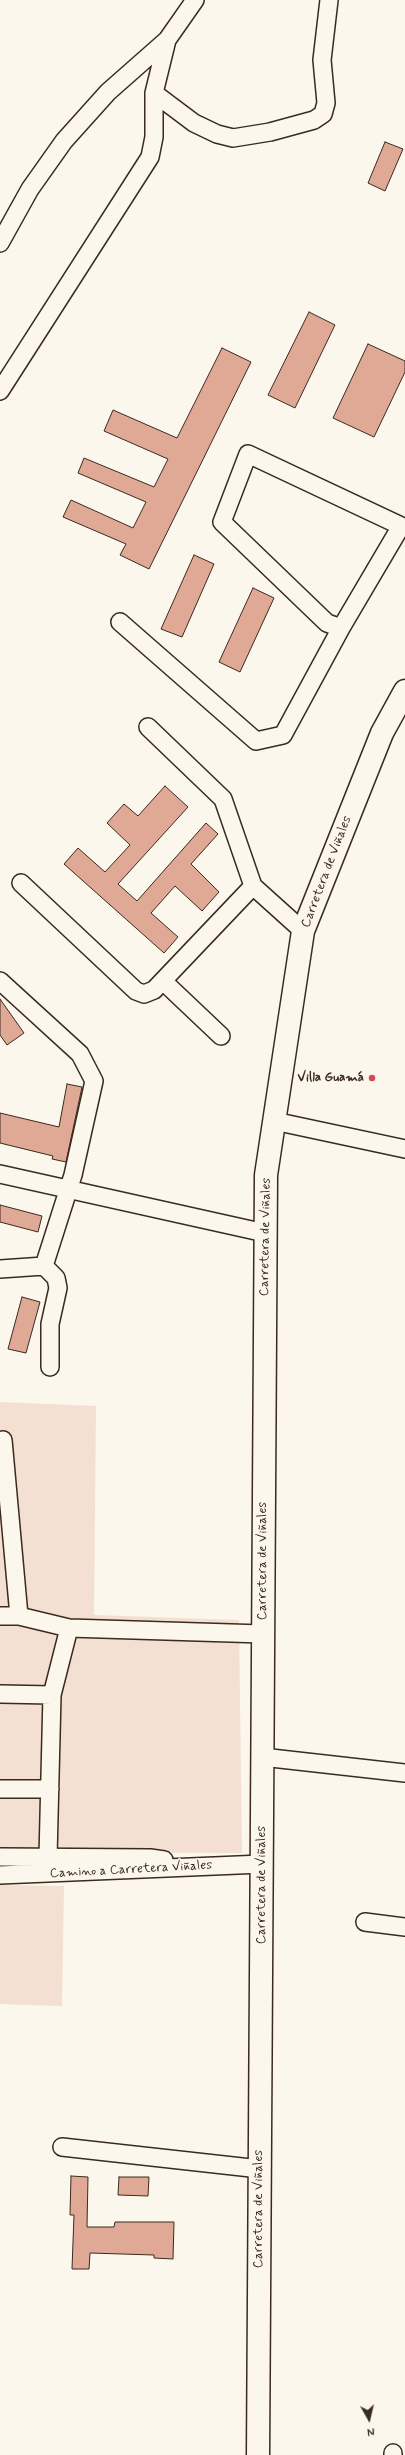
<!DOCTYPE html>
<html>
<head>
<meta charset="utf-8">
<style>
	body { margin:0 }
	#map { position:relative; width:405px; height:2455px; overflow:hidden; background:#fbf7ec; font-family:Mynerve,sans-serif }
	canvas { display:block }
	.north { position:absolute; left:349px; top:2399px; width:40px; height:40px; -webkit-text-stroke:3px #fbf7ec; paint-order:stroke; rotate:172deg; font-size:11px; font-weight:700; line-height:16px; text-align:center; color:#3b2a1e }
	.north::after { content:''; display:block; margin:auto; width:14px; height:18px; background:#3b2a1e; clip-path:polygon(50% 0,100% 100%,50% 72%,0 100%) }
</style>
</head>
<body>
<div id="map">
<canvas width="405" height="2455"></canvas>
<div class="north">N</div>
</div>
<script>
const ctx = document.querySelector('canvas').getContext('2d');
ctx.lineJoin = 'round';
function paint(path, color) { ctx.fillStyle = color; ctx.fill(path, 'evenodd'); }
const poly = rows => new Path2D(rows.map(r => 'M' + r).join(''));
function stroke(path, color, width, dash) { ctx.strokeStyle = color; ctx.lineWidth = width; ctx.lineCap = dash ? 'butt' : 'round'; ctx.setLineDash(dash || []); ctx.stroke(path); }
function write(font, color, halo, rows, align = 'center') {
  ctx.font = font + ' Mynerve,sans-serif'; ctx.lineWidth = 3; ctx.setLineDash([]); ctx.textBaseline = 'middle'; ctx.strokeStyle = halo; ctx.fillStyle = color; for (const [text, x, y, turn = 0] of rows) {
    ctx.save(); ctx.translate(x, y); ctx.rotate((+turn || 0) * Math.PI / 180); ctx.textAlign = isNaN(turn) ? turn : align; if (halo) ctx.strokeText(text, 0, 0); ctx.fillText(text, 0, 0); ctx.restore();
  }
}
paint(poly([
	[0,1402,96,1406,94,1615,239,1620,242,1853,0,1852],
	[0,1885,64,1886,62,2006,0,2004]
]), '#f3e0d2');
const building = poly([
	[385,142,403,149,385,191,368,183,385,142],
	[309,312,335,325,295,408,268,395,309,312],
	[368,344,405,361,405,372,374,437,333,418,368,344],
	[222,348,251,362,149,569,120,555,126,544,63,517,71,500,133,528,146,502,78,473,84,458,154,487,168,459,104,431,113,410,177,438,222,348],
	[194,555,214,564,182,637,161,629,194,555],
	[253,588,274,598,240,672,219,662,253,588],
	[165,786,188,807,118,884,137,901,206,823,218,834,191,864,219,892,202,911,175,886,151,913,178,937,164,953,64,864,78,848,105,872,130,845,107,823,124,804,138,816,165,786],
	[0,999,24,1033,7,1045,0,1035,0,999],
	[67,1084,82,1087,66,1162,52,1159,53,1156,0,1143,0,1113,59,1127,67,1084],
	[0,1205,42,1216,38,1232,0,1222,0,1205],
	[22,1297,40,1302,26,1353,8,1349,22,1297],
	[71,2176,88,2177,87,2227,114,2227,115,2222,174,2222,173,2259,154,2258,154,2255,90,2253,89,2269,72,2269,74,2215,70,2215,71,2176],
	[119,2177,149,2177,148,2196,118,2195,119,2177]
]);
paint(building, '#dfa996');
stroke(building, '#3b2a1e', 1);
const minor = poly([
	[154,93,194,123,217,134,233,138,270,132,314,120,323,114,326,103,322,60,329,0],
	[0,243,30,189,64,141,108,92,167,40,195,0],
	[0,391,150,157,154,137,154,93,167,40],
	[401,526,341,628,327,623,222,522,248,454,401,526,405,528],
	[120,622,256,741,283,735,341,628],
	[148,727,223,799,253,886],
	[21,883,136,991,144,994,154,990,253,886,303,931],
	[0,981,80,1054,94,1081,73,1175,44,1266],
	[163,981,221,1036],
	[274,1121,405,1149],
	[0,1174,265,1233],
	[0,1269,44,1266,56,1278,58,1288,50,1324,50,1367],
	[3,1440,19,1616],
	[0,1616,19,1616,69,1628,263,1634],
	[0,1694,52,1695,69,1628],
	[262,1757,405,1773],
	[0,1789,50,1789],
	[0,1857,150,1858,164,1860],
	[48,1857,52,1695],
	[0,1875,262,1864],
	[365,1922,405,1927],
	[62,2147,260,2169],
	[393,2455,393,2453]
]);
const major = poly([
	[258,2455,266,1175,303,931,382,733,405,691]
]);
stroke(minor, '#3b2a1e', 20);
stroke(major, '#3b2a1e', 25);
stroke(minor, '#fbf7ec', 17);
stroke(major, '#fbf7ec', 22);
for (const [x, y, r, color] of [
	[372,1078,4,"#d1495b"]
]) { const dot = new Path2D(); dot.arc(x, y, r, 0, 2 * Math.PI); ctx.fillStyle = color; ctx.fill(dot); stroke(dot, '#fbf7ec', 1.5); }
write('13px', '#3b2a1e', '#fbf7ec', [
	["Carretera de Viñales",327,872,-69],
	["Carretera de Viñales",266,1237,-89],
	["Carretera de Viñales",263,1561,-90],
	["Camino a Carretera Viñales",131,1870,-3],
	["Carretera de Viñales",262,1885,-90],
	["Carretera de Viñales",259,2209,-90]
]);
write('bold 13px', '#3b2a1e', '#fbf7ec', [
	["Villa Guamá",364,1078]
], 'right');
</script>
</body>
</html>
